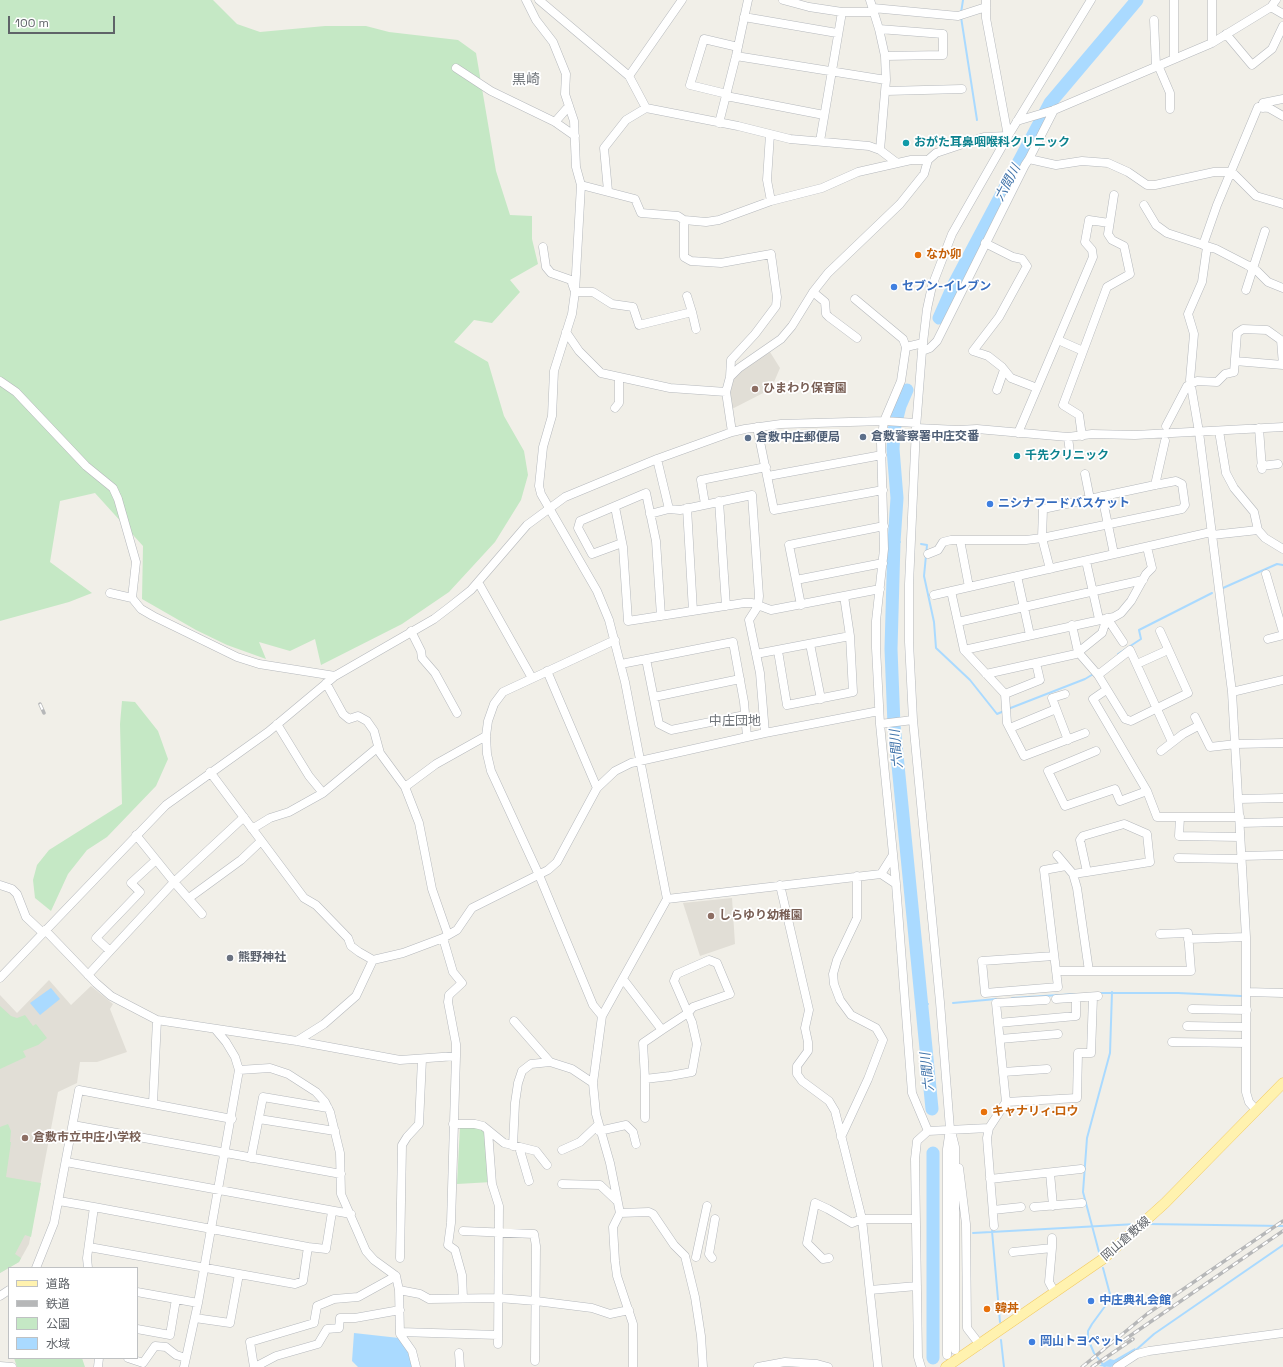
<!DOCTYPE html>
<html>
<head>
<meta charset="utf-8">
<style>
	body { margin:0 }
	#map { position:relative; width:1283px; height:1367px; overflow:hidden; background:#f1efe8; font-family:"Space Grotesk","Noto Sans JP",sans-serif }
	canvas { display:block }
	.legend { position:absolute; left:8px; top:1267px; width:130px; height:92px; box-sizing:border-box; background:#fff; border:1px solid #bfc1c3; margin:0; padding:5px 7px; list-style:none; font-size:12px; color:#5f6368 }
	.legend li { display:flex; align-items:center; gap:8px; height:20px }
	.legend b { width:20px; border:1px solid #bfc1c3 }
	.scale { position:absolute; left:8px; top:16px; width:107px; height:18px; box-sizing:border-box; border:2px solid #5f6368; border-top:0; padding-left:5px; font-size:12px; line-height:14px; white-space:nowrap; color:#5f6368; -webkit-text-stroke:3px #fff; paint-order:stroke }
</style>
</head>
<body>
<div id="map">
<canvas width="1283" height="1367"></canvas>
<ul class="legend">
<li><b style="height:5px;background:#fff2af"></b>道路</li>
<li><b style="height:5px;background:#b6b7b8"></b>鉄道</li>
<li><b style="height:11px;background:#c5e8c5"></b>公園</li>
<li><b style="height:11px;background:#aadaff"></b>水域</li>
</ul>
<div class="scale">100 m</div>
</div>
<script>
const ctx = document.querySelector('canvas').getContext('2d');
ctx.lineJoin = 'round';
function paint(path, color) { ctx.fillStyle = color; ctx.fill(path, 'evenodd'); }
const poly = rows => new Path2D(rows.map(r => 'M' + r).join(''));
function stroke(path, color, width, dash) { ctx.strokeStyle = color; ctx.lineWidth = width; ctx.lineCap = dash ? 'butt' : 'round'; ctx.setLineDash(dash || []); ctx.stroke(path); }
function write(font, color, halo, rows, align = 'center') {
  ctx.font = font + ' "Space Grotesk","Noto Sans JP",sans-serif'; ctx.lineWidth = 3.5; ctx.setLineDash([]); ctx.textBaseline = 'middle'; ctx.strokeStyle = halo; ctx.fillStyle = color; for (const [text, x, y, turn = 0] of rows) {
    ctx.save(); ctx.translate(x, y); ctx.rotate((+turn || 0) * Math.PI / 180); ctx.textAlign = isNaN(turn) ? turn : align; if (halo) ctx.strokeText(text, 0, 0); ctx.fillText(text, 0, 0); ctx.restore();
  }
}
paint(poly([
	[770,352,780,368,771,389,730,410,729,404,731,381,746,366],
	[732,898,735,944,700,956,683,903],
	[49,980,71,1005,91,986,113,1004,110,1009,127,1052,97,1062,80,1062,77,1083,58,1092,29,1244,19,1262,0,1273,0,995,17,1013]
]), '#e1ded6');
paint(poly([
	[0,0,213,0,237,24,260,32,325,26,366,26,389,32,458,40,476,53,496,171,510,215,532,216,532,239,538,264,510,280,520,292,492,323,474,320,454,342,488,362,504,416,524,451,528,475,521,500,495,542,449,592,402,624,321,665,315,639,290,651,259,642,266,659,227,645,196,630,142,599,143,546,95,493,60,501,50,562,92,593,69,602,0,621],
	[122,701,135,702,158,731,168,759,156,786,107,837,87,850,68,874,51,911,35,898,33,880,37,865,49,850,122,804,120,724],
	[0,1006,11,1016,17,1018,25,1015,33,1026,36,1024,47,1038,38,1045,23,1051,26,1057,0,1069],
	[8,1124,11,1131,10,1142,11,1142,6,1177,41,1183,31,1237,25,1235,15,1254,21,1258,19,1262,0,1273,0,1127],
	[475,1125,488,1131,492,1182,457,1184,460,1127],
	[14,1358,82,1358,85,1367,17,1367]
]), '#c5e8c5');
paint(poly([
	[51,988,60,999,40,1015,30,1003],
	[354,1333,399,1338,410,1355,413,1367,358,1367,352,1361],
	[1135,1348,1137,1351,1111,1367,1099,1366,1110,1359,1114,1360]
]), '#aadaff');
stroke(poly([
	[961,13,963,0],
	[961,17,977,120],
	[894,542,900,542],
	[921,544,927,545,924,576,934,622,936,648,970,680,997,714,1004,711],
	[1223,588,1277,564,1283,565],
	[1118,654,1141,639,1139,630,1212,593],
	[1008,709,1085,679,1095,673],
	[1098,993,1178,993,1241,996],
	[1012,998,1075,994],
	[953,1003,996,999],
	[922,1005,928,1004],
	[1148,1224,1283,1226],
	[992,1231,1000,1322],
	[932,1233,938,1233],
	[973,1233,1136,1224],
	[1099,1252,1083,1192,1087,1138,1110,1053,1112,992],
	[1103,1268,1111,1298,1092,1324,1088,1331,1088,1339,1094,1353,1105,1367],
	[1001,1340,1004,1367],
	[1136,1350,1154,1334,1283,1245]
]), '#aadaff', 2);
stroke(poly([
	[939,318,954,284,1050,103,1137,0],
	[907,390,900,406,894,430,893,449,897,498,894,542,891,649,894,725,932,1109],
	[933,1153,933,1358]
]), '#aadaff', 13);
const minor = poly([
	[526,0,536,20,553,42,566,74,565,94,574,121,576,167,581,185,575,292,572,314,554,371,552,416,543,447,539,486,541,494,597,591,609,620,625,682,667,899,602,1016,593,1083,596,1114,610,1163,620,1213,613,1227,615,1261,617,1276,633,1324,633,1367],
	[539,0,629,76,646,108],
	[783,0,809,7,842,12,874,12],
	[870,0,879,29,885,56,886,80,880,150],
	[986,0,986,18,1008,136],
	[1271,7,1276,0],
	[873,8,958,16,986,7],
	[744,17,837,33],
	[1154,20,1156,66],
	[879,29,943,34,943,55,885,56],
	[1226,34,1252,65,1272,49,1283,26],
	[1212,43,1212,0],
	[736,56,886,80],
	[1174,58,1174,0],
	[1158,65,1170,93,1170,109],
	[456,68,491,91,555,122,575,136],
	[629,76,682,0],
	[886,91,962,89],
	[727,94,690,85,704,39,738,47],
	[726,96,824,115],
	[1263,108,1263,103,1283,99],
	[1017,121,1054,110,1212,43,1271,7,1283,14],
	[555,122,569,106],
	[719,123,736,56,748,0],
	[770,134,767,180,771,201],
	[820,141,842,12],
	[1029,159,1056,165,1082,161,1108,163,1128,172,1147,185,1155,185,1214,172,1232,172,1256,196,1283,204],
	[581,185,635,199,641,213,678,216,684,220,706,222,719,220,771,201,822,188,858,172,911,160,928,160],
	[608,191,604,148,626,120,646,108,738,126,790,139,869,146,880,150,897,163],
	[1144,205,1156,225,1167,233,1216,249,1247,265,1257,271,1268,282,1283,288],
	[684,220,684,257,691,261,721,263,771,254,777,297,776,306,755,334,731,360,730,377,726,392,732,432],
	[985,243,1013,257,1022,259,1027,266,999,317,973,351,988,356,1002,367,1011,378,1037,388],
	[1203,245,1217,205,1258,107,1269,108,1283,116],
	[543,247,546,267,551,273,571,280,574,289],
	[1207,247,1202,282,1188,314,1194,334,1190,380,1199,432,1232,692,1246,937,1246,1092,1249,1102,1256,1110],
	[1246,290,1265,231],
	[575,292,593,292,612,304,633,307,639,325,692,312,696,329],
	[813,292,825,302,826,314,829,317,857,338],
	[687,296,692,312],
	[855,299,903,339,906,347],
	[566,332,579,351,601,373,670,388,726,392],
	[1058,340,1083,351],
	[923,343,906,347,901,381,884,421,881,443,884,549,876,621,876,648,880,724,896,884,912,1093,928,1131],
	[922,351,930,348,937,341,1025,165,1029,159,1054,110],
	[730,377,739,368,781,339,792,326,813,292,828,273,900,204,924,174,928,160,936,153,984,137,1008,136],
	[0,381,16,392,86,466,113,488,118,499,136,562,132,598,141,609,153,616,237,657,259,664,335,676],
	[997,390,1004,370],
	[615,408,619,403,619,378],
	[1166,426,1187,386,1197,381,1217,382,1225,374,1234,372,1237,333,1243,329,1267,330,1281,340,1283,365,1235,361],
	[757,427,774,510,883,490],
	[916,428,958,430,977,429,1068,437,1092,434,1135,435,1283,427],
	[1259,428,1262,469],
	[1219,431,1226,473,1234,488,1254,512,1258,530],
	[1018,433,1093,257,1092,250,1085,242,1089,220,1109,223],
	[1082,436,1079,415,1063,405,1107,287,1130,274,1124,246,1112,240,1108,234,1114,195],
	[1068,437,1070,453],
	[657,459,669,509],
	[1261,466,1278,464],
	[1085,474,1090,499],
	[768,476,882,455],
	[1155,485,1165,441],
	[1102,496,1114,554],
	[719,501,726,606],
	[705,504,701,480,766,467],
	[615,507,623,547,628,621,744,603,752,603,771,610,880,589],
	[687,508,693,611],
	[650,514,669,509,680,510,752,495,759,596,758,606,749,620,760,673,765,733],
	[1212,535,1258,530,1265,538,1283,549],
	[960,540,969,587],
	[622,543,592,554,578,528,580,521,646,493,656,541,661,616],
	[928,554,938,550,943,542,951,540,1026,540,1042,538,1182,509,1185,505,1182,484,1176,481,1155,485,1043,509,1042,538,1050,569],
	[1086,561,1099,619],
	[883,563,796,580,789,545,884,526],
	[1266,574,1283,632],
	[1017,576,1030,635],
	[796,580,801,605],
	[478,582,532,678],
	[951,591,964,650,1005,694,1007,723,1024,756,1085,733],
	[110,593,132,598],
	[934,595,1211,532],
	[1107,618,1123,642],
	[958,622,1143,580],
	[1072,625,1078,652,1098,675,1125,719,1131,721,1188,693,1160,631],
	[411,631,421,651,422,658,435,673,457,713],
	[1268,639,1283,635],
	[810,644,821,699],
	[964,650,1114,617,1121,613,1131,601,1146,574,1152,568,1147,547],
	[778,651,787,705,853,692,850,636,844,596],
	[756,654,850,636],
	[646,659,659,724,671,730,745,715],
	[621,664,733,642,744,702,747,737],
	[1137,664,1168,650],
	[547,671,597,788],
	[986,674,1076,654,1102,633,1107,618],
	[1098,675,1130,650,1172,742],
	[326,683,343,714,349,719,358,716,367,721,374,731,380,753,405,787,436,764,486,736],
	[1106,690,1093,699,1147,791],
	[1232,692,1283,680],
	[1005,694,1040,680,1036,663],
	[1065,694,1052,698,1068,740],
	[654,697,740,679],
	[1195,717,1210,747,1236,744,1283,743],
	[277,724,309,776,323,793],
	[880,724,913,720],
	[1010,728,1056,709],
	[1096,751,1048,771,1065,806,1115,789,1120,801,1147,791,1157,817,1240,817],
	[1161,751,1183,734,1198,726],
	[210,772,304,898,316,905,348,938,351,946,359,952,373,960,403,953,443,938,457,930,472,908,548,870,557,862,597,788,615,771,631,763,765,733,879,711],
	[405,787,419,823,432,889,448,935],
	[1239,799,1283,798],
	[1180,817,1179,836,1240,837],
	[1240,823,1283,822],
	[252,829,270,818,289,812,323,793,377,748],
	[136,835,174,882,244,817],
	[1057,855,1073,874,1077,888,1089,971],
	[1241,856,1283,855],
	[1178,858,1241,859],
	[156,860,131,883,140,892,96,938,110,951,174,882,202,914],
	[881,874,893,855],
	[1073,874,1087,872,1150,862,1147,834,1124,824,1083,836,1080,840,1087,872],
	[0,885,12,889,17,894,26,917,43,933],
	[780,885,809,1010,805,1028,808,1042,808,1051,797,1066,797,1074,802,1081,829,1101,835,1111,862,1219,878,1367],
	[189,898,241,860,260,842],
	[667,899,881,874,896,884],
	[45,930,96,983,111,996,157,1020,297,1041,400,1060,456,1056],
	[443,938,453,972,462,983,449,995,448,1002,456,1044,456,1056,451,1223,448,1245,455,1250,462,1275,463,1298],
	[1188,939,1246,937],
	[1054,956,982,961,985,993,1058,987,1044,870,1066,866],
	[1056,971,1191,971,1188,933,1160,934],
	[88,975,110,951],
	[0,978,166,805,268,732,335,676,434,619,451,606,471,590,527,525,565,497,657,459,732,432,745,429,781,424,884,421,916,423],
	[623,979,662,1030,643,1043,645,1079,670,1076,692,1072,697,1044,692,1022,688,1013,674,981,677,974,709,960,717,963,730,994,693,1007,688,1013,662,1030],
	[1247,992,1283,993],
	[1056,999,1098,996],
	[1192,1009,1247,1010],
	[602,1016,593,1005,539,875,491,771,487,754,486,736,488,721,494,704,503,692,615,640],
	[514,1021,550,1062,572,1069,593,1083],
	[998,1023,1076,1016,1076,998],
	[1187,1026,1246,1027],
	[1000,1039,1058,1034],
	[297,1041,324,1024,356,996,373,960],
	[1172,1042,1246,1043],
	[239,1070,270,1068,288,1074,316,1092,325,1102,330,1112,340,1153,341,1194,366,1251,374,1260,396,1276,399,1290,400,1334,412,1351,416,1367],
	[1003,1072,1047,1069],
	[645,1079,645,1118],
	[1006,1102,1077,1098,1078,1053,1091,1053,1093,997],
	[153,1103,157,1020],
	[259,1119,335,1131],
	[453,1124,475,1124,483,1126,504,1143,536,1151,547,1165],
	[73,1125,341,1174],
	[989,1128,987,1138,994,1226],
	[488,1131,492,1184,499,1206,498,1344],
	[599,1131,626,1125,633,1132,636,1144],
	[951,1131,955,1147,955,1350],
	[841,1137,868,1079,883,1040,876,1028,851,1015,840,1000,834,984,833,974,837,960,857,918,857,876],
	[513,1146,515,1103,518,1083,522,1071,531,1064,550,1062],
	[519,1147,529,1181],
	[562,1150,580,1142,598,1125],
	[251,1158,263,1097,328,1108],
	[66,1162,351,1214],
	[959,1168,966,1224,967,1328,980,1345],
	[1050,1173,1053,1206],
	[990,1179,1081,1169],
	[562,1184,600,1185,616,1200],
	[59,1201,94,1207,87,1258,88,1268],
	[94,1207,308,1247],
	[1034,1207,1082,1203],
	[993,1210,1021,1207],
	[620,1213,649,1212,653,1214,674,1245,685,1256,695,1297,701,1336,703,1367],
	[463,1231,534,1234,536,1246,535,1361],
	[89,1247,295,1284,303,1281,308,1247,326,1249,332,1212],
	[1052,1248,1052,1238],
	[1013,1252,1052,1248,1049,1282,1055,1293],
	[696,1257,707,1206],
	[400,1258,402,1145,407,1137,419,1124,422,1059],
	[712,1258,709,1254,715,1219],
	[829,1258,823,1259,807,1243,815,1203,828,1209,852,1223,862,1219,916,1219],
	[36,1268,54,1223,79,1090,232,1119],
	[399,1290,420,1294,429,1299,499,1298,536,1301,592,1308,610,1314,629,1310],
	[870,1290,917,1286],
	[137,1292,198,1303],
	[0,1296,9,1290],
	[195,1318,230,1323,239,1274],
	[137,1329,170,1335,176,1299],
	[400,1332,498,1335],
	[459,1353,460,1367],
	[947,1355,947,1149,950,1129,940,1002,913,720,909,642,909,584,916,428,922,351,927,309,932,286,952,234,1008,136,1091,0],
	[128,1358,143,1363,155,1346,166,1347,176,1355,186,1358],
	[0,1366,12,1367],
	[98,1367,99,1358],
	[184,1367,198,1303,239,1070,235,1057,226,1042,216,1030],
	[254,1367,250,1342,314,1323,317,1306,334,1299,358,1297,396,1276],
	[255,1367,276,1356,318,1344,327,1329,339,1328,340,1318,355,1318,400,1310],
	[758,1367,785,1362,817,1364,828,1367],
	[921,1367,918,1357,915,1159,917,1141,928,1131,989,1128,1006,1102,996,1003,1046,1000],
	[1117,1367,1137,1354,1149,1351,1283,1333]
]);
const major = poly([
	[946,1367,1103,1259,1165,1203,1283,1083]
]);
stroke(minor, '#b5b8bc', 9);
stroke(major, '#f2c960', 11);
stroke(minor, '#fff', 8);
stroke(major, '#fff2af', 10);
const rail = poly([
	[40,704,44,713],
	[1124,1340,1283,1231],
	[1082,1367,1147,1314,1283,1221],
	[1092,1367,1133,1339]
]);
stroke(rail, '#b6b7b8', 3.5);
stroke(rail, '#fff', 2, [6]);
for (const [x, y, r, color] of [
	[906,143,4,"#0f9aa8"],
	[918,255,4,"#e8710a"],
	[894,287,4,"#3f7fe0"],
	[755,389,4,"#8d6e63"],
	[863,437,4,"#5c6f8a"],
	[748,438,4,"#5c6f8a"],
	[1017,456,4,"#0f9aa8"],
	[990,504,4,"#3f7fe0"],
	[711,916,4,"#8d6e63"],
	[230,958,4,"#6b7280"],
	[984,1112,4,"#e8710a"],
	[25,1138,4,"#8d6e63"],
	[1091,1301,4,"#3f7fe0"],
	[987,1309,4,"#e8710a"],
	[1032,1342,4,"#3f7fe0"]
]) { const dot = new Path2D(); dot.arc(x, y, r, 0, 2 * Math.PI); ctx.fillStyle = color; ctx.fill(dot); stroke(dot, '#fff', 1.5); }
write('bold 12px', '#0d838f', '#fff', [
	["おがた耳鼻咽喉科クリニック",914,143],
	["千先クリニック",1025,456]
], 'left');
write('bold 12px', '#c56008', '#fff', [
	["なか卯",926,255],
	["キャナリィ·ロウ",992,1112],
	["韓丼",995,1309]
], 'left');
write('bold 12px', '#366cbe', '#fff', [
	["セブン-イレブン",902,287],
	["ニシナフードバスケット",998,504],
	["中庄典礼会館",1099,1301],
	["岡山トヨペット",1040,1342]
], 'left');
write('bold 12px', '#785e54', '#fff', [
	["ひまわり保育園",763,389],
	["しらゆり幼稚園",719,916],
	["倉敷市立中庄小学校",33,1138]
], 'left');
write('bold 12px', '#4e5e75', '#fff', [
	["倉敷警察署中庄交番",871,437],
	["倉敷中庄郵便局",756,438]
], 'left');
write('bold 12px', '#5b616d', '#fff', [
	["熊野神社",238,958]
], 'left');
write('12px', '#5f6368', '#fff', [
	["岡山倉敷線",1126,1239,-41]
]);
write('italic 13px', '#4174aa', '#fff', [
	["六間川",1008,183,-62],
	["六間川",897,749,-95],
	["六間川",928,1072,-96]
]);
write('13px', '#70757a', '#fff', [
	["中庄団地",735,721]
]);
write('14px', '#70757a', '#fff', [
	["黒崎",526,80]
]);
</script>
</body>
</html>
